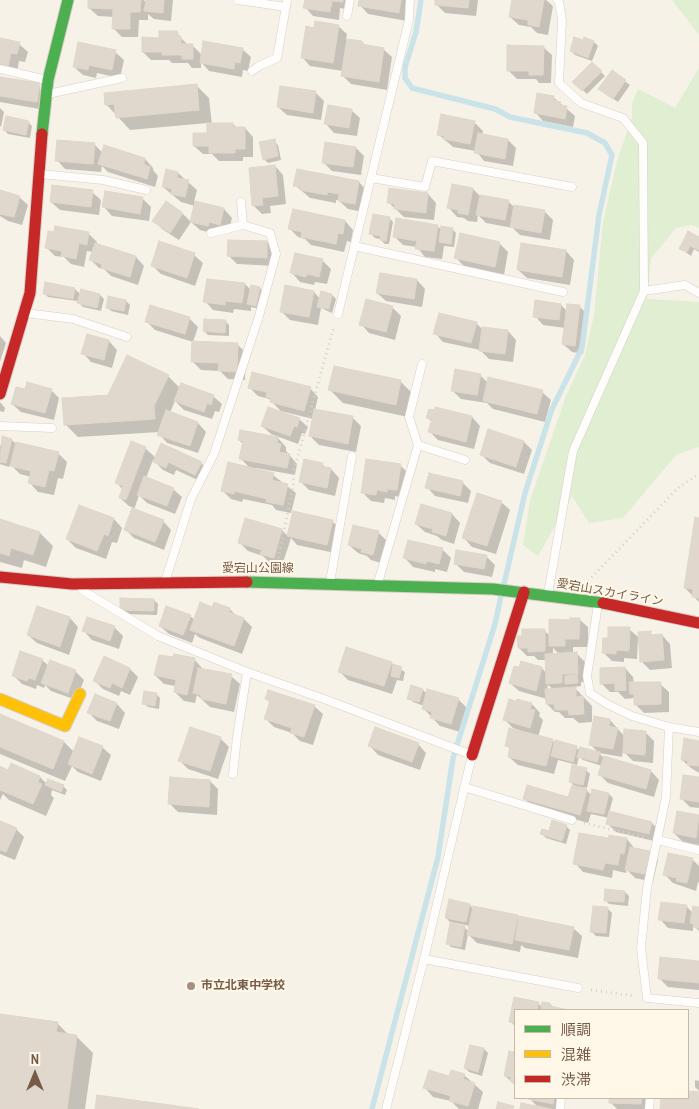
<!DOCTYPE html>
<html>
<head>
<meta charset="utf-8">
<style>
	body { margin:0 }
	#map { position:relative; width:699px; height:1109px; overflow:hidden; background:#f7f2e8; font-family:"Archivo Narrow","Noto Sans JP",sans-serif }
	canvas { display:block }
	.legend { position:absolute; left:514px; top:1009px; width:175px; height:90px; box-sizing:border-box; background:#fff8e9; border:1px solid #c8baa8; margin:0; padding:6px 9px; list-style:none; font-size:15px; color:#765c47 }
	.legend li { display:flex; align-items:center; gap:10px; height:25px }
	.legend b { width:25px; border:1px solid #c8baa8 }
	.north { position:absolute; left:10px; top:1049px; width:50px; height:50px; -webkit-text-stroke:4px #fff8e9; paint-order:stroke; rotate:0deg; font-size:14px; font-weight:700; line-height:20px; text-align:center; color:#765c47 }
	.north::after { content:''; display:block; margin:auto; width:18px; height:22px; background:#765c47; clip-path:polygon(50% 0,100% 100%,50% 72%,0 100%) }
</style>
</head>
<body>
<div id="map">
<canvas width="699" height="1109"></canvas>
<ul class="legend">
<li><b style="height:6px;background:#4caf50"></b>順調</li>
<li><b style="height:6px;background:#ffc107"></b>混雑</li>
<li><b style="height:6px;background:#c62828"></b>渋滞</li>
</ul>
<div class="north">N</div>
</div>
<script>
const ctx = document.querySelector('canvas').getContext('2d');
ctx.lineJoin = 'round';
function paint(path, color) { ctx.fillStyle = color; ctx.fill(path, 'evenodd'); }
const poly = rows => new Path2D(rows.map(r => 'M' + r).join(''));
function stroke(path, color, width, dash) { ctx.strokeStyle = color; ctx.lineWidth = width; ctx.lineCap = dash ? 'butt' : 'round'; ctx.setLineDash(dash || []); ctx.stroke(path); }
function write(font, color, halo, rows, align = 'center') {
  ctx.font = font + ' "Archivo Narrow","Noto Sans JP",sans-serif'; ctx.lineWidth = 4; ctx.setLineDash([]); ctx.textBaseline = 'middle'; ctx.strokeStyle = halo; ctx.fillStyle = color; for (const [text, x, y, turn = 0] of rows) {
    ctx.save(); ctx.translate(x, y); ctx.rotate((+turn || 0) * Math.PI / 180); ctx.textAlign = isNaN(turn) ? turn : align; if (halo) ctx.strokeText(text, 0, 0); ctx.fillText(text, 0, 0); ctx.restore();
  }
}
paint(poly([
	[672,0,699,0,699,35],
	[699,68,699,228,691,225,676,228,651,259,647,299,699,302,699,447,676,455,623,518,589,523,572,496,538,556,523,545,530,500,566,396,585,355,594,315,603,222,617,161,632,117,632,104,638,89,675,108]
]), '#e0eed2');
paint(poly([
	[90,0,144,0,146,3,147,0,173,0,171,21,154,19,148,14,148,20,139,20,138,37,122,37,113,28,114,17,98,16,89,8],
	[306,0,352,0,351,10,340,8,339,20,313,16,305,7],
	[361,0,411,0,407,21,368,14,360,5],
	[437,0,478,0,476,16,445,13,436,4],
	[513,0,546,0,553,6,548,35,537,33,531,27,519,25,510,17],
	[338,26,347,34,346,40,362,42,366,46,383,49,392,57,387,90,351,84,342,75,343,71,310,66,302,57,315,29],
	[176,33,188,45,192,45,202,55,242,49,251,57,248,71,243,70,242,77,209,71,201,62,201,68,192,68,188,63,172,63,169,60,151,60,143,52,160,39],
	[0,40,19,44,28,52,25,62,19,61,17,73,0,70],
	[584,42,594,42,598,46,592,61,575,55,571,51],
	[543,47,552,55,551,83,539,83,536,79,517,79,508,70],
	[115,52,124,60,120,78,97,73,96,78,83,75,74,67],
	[592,63,605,76,587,94,574,82],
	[612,72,630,85,618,102,604,93],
	[0,79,39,84,45,110,0,102],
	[196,85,209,98,212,125,233,124,237,128,245,128,253,137,253,157,243,157,243,161,219,161,212,154,203,154,194,146,208,135,208,123,130,130,106,104],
	[315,92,324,101,321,120,287,115,278,107],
	[553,97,575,116,573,127,543,121,535,112],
	[0,108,4,112,1,127,0,126],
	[351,110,360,118,357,136,334,133,326,124],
	[28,122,32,126,30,138,8,134,4,130],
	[474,122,483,131,482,135,508,140,516,148,513,166,484,161,476,151,453,147,439,135],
	[274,141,278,145,281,160,268,163,264,159],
	[94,144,103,153,145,159,153,168,153,170,158,176,155,187,108,172,102,166,101,172,65,169,57,160],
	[356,148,364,156,361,175,332,171,323,162],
	[275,166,283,175,286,204,270,206,271,213,262,214,253,205],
	[178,173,197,190,194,202,224,209,232,218,228,233,217,230,216,234,200,230,191,222,179,240,162,229,154,220,166,202,183,214,191,222,195,206,181,202,163,187],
	[359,182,367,191,363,212,348,209,338,200,336,200,336,203,310,198,295,185],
	[473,189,480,196,508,201,515,208,515,206,545,212,553,220,550,240,520,235,513,228,486,223,478,215,477,222,468,221,464,218,457,217,449,208],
	[0,192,19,197,28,205,22,225,8,221,0,216],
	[92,192,101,200,99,215,60,210,51,202],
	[428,194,436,203,434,220,404,217,388,202],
	[142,198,151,207,149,221,112,216,104,207],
	[389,218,393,222,389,244,385,244,380,239,375,238,371,234],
	[345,221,353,230,351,242,347,241,344,252,311,245,305,239,298,237,290,229],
	[437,226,442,230,452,229,456,233,454,247,444,246,442,259,425,257,417,247,403,245,395,237],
	[88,233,97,242,96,245,136,257,144,266,138,285,111,276,104,269,99,268,91,260,93,252,87,251,84,267,71,264,64,257,55,256,46,247],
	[461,235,500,244,508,252,504,275,464,266,456,258],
	[699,238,699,252,694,249,691,256,680,248],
	[267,242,276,251,275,266,237,264,229,256],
	[566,251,574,260,570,285,527,278,518,270],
	[194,255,203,263,195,286,161,274,152,265],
	[322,260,331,269,327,284,315,282,314,285,300,282,292,273],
	[417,280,425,289,422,307,386,301,377,293],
	[245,284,251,290,260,288,264,292,260,309,251,307,251,311,234,309,233,313,213,310,205,301],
	[75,289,81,295,100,295,104,299,101,311,83,307,77,301,48,297,44,293],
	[314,292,320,299,332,295,336,299,332,313,321,308,318,325,290,320,281,311],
	[126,301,130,305,128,315,111,311,107,307],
	[561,305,567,311,579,306,588,315,583,354,572,352,563,344,565,328,543,325,535,316],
	[392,307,401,316,395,340,369,333,361,324],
	[189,318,198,327,193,342,155,330,147,322],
	[225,321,229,325,229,336,208,335,204,331],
	[476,323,483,330,508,331,516,340,513,362,489,359,480,350,443,342,435,333],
	[0,336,6,343,0,362],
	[109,341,117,350,112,368,91,362,83,353],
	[238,345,246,353,245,380,228,379,220,371,201,370,192,361],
	[480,375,488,383,542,392,551,400,545,422,493,409,487,403,461,399,452,390],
	[168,376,180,388,213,396,222,404,219,412,215,411,212,419,184,410,175,401,170,413,198,423,206,432,198,453,167,443,159,434,159,432,78,437,65,424,108,396],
	[400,381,413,394,408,417,343,403,330,390],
	[249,387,310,388,318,397,315,410,352,417,361,426,356,452,319,445,310,436,313,419,281,411,269,399,258,396],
	[26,390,51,390,59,398,54,420,21,412,12,404],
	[0,402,5,408,4,412,0,411],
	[472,417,480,426,474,449,438,440,430,432,432,422,428,418],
	[299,419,308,427,305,434,302,433,298,444,271,434,262,426],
	[3,437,12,440,17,445,58,453,67,462,63,479,58,478,54,495,38,492,30,483,31,477,20,474,10,464,9,467,0,464,0,447],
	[277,437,286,447,286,451,297,464,295,475,256,468,256,470,273,475,296,493,291,513,276,510,272,505,243,499,242,502,231,499,222,490,251,469,240,458,243,444,239,440],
	[524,442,532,450,524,474,490,463,481,454],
	[145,448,156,458,201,463,209,471,204,483,176,470,174,475,163,470,153,460,146,478,173,489,182,497,175,514,147,503,139,495,134,510,163,521,171,530,164,550,134,538,125,529,134,508,129,506,120,498,123,490,117,483],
	[322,464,326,468,331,469,339,478,335,496,309,490,300,481],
	[400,465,409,474,405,498,395,496,395,500,385,498,384,503,371,501,363,493],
	[462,482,471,491,468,503,435,496,427,487],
	[501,502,510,510,496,554,472,547,464,538],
	[80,507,114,519,122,528,117,543,112,542,106,559,76,548,67,539],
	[294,512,332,521,341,530,335,553,297,545,291,538,282,566,270,563,263,556,248,551,239,542,246,520,282,530,289,537],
	[452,514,460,523,454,544,442,540,437,536,425,532,416,524],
	[699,519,699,602,685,588],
	[0,521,40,533,53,546,46,567,24,560,22,568,0,562],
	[378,532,387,541,381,563,371,560,367,556,358,553,349,545],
	[442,549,451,558,447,572,435,569,435,572,413,567,405,558],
	[486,556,495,565,492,577,464,572,455,563],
	[154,600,158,604,157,615,125,614,121,610],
	[38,607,70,618,78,627,69,655,37,643,28,635],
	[212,608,230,609,236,616,244,619,252,627,242,654,200,638,195,634,192,643,169,634,160,626,190,616,195,620],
	[579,619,588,627,588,647,573,647,573,654,577,654,585,662,586,682,581,682,581,686,574,687,592,706,592,722,579,723,573,718,565,718,559,712,555,712,547,704,547,699,519,691,510,683,520,669,522,663,542,668,547,674,546,660,538,660,534,656,527,656,519,648,544,630,550,636,572,621],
	[553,648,559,654,553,655],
	[548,685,554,690,547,690],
	[114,627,123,636,119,649,92,640,84,631],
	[629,629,638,637,637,659,624,658,624,662,612,661,603,652,609,640],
	[650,633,653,636,662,635,670,644,672,668,650,670,641,661],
	[105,658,130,669,138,677,130,695,121,691,119,696,103,689,95,681],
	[194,659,202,668,202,670,231,676,240,684,234,712,210,707,197,695,195,703,184,701,175,692,176,686,164,684,155,675],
	[42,660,49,666,75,671,84,680,76,700,51,691,45,685,44,688,37,685,36,689,22,684,13,675],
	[391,663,405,672,403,681,397,680,392,694,348,680,339,671],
	[625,668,633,677,634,684,660,684,669,692,669,712,644,713,635,704,635,698,625,699,618,692,610,692,602,684],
	[423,690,427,694,458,699,467,708,460,732,440,726,423,708,424,706,413,702,409,698],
	[156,694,160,698,159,709,148,707,144,703],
	[95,696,117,704,125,713,119,729,97,721,89,713],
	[267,699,314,706,323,714,313,745,300,741,292,733,274,727,265,718,270,703],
	[532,704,540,713,539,716,543,720,538,737,552,740,555,743,576,747,580,751,599,753,590,744,610,720,625,737,645,732,654,741,653,763,633,761,623,751,622,757,599,753,604,758,651,771,659,780,654,797,608,783,599,774,602,766,583,760,579,757,577,765,558,760,554,774,518,765,509,757,511,750,506,745,522,731,513,728,504,719],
	[0,716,64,742,74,752,102,747,111,755,101,781,78,772,72,766,65,781,0,754],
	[220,738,229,747,218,779,188,769,180,761],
	[699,742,699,773,691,768,682,760],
	[418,744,426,753,420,770,378,755,370,746],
	[12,765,40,777,47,784,63,786,67,790,65,795,52,790,51,795,54,798,46,816,9,800,3,794,0,800,0,767,9,771],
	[586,770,590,774,587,788,584,787,591,795,592,791,609,794,613,798,609,813,652,823,660,832,658,842,616,832,607,823,609,818,591,814,588,823,533,807,524,798,569,799,573,785,570,781],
	[699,778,699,808,690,807,681,798],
	[210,781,218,789,217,815,178,812,170,804],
	[678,813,699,817,699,845,683,842,674,833],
	[0,822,16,829,24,837,15,860,0,854],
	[566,826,570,830,566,844,546,838,542,834],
	[627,839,635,849,649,852,658,860,653,882,635,878,627,870,626,873,613,870,612,878,583,872,575,863,609,840],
	[692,859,699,866,699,883,698,882,696,891,673,883,665,875],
	[625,892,629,896,628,906,609,904,605,900],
	[470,905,473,909,573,928,582,936,578,958,525,948,521,945,520,952,477,943,468,934,465,950,451,947,447,943,464,927,469,932,470,926,450,922,446,918],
	[686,906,693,913,699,908,699,931,693,925,693,931,668,928,660,919],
	[608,909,612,913,609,937,596,936,592,932],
	[699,962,699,990,668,987,659,978],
	[515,999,538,1003,542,1007,550,1004,554,1008,564,1010,515,1010,515,1026,510,1021],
	[0,1015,57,1023,69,1035,76,1036,93,1053,85,1109,0,1109],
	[471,1046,484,1049,488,1053,482,1076,469,1072,465,1068],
	[510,1052,515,1053,515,1085,505,1076],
	[464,1075,483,1092,478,1109,459,1109,451,1101,433,1097,425,1088,450,1077],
	[695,1080,699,1081,699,1091,695,1087],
	[529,1098,564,1098,562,1109,521,1109,538,1107],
	[611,1098,649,1098,649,1109,617,1109,610,1102]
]), '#0003');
stroke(poly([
	[421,0,416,32,405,67,405,78,412,88,495,109,510,117,587,133,605,143,612,155,599,215,582,348,552,409,525,493,504,584],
	[372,1109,438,857,453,758,495,624,501,596]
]), '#cae3e8', 5.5);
const building = poly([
	[88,0,141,0,140,12,130,12,130,29,112,29,113,9,88,8,88,0],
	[146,0,164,0,163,13,144,11,146,0],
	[305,0,343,0,343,2,332,1,330,12,303,8,305,0],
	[359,0,401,0,399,13,358,6,359,0],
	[435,0,469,0,468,8,435,5,435,0],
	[512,0,544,0,539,27,528,25,528,20,509,17,512,0],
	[315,21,339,25,333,63,301,58,306,26,314,28,315,21],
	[159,31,177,31,179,36,181,36,181,44,193,44,193,59,182,59,182,55,162,55,162,52,142,52,142,37,159,38,159,31],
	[574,37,583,40,584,37,594,41,588,58,570,51,574,37],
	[0,38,20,42,17,54,11,53,8,66,0,64,0,38],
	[347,39,362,41,362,44,384,48,379,82,341,76,347,39],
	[203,41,243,48,240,63,235,62,234,69,200,63,203,41],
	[78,42,116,50,112,70,89,65,88,70,73,67,78,42],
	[507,45,544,46,543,75,529,75,529,71,507,71,507,45],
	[592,62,602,71,582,91,572,82,592,62],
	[612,70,626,80,613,99,598,89,612,70],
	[0,77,40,83,37,102,0,96,0,77],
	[197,84,199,110,116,118,114,104,105,105,104,93,197,84],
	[280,86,316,91,313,113,277,107,280,86],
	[537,93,554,96,553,100,561,102,560,105,567,106,565,119,534,113,537,93],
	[328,105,352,109,349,128,324,124,328,105],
	[441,114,475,121,470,144,443,139,444,136,437,135,441,114],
	[6,116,29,121,26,135,3,130,6,116],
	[207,123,233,123,233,127,245,127,245,149,235,149,235,153,209,153,209,146,193,146,193,133,207,133,207,123],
	[478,133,508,139,505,159,474,153,478,133],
	[275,139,278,156,263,160,259,142,275,139],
	[57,140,95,143,93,164,55,161,57,140],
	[325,142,356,147,353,167,322,163,325,142],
	[104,145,145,158,144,164,150,167,147,179,98,164,104,145],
	[275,165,278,196,262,198,263,205,252,206,249,168,275,165],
	[166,169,178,172,177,178,189,180,185,197,171,194,172,189,162,187,166,169],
	[297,169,359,181,355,204,338,201,339,194,328,192,327,195,300,190,301,187,293,186,297,169],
	[452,184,473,188,468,215,458,213,458,210,447,208,452,184],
	[52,185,93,190,91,207,50,202,52,185],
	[389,188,428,193,426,213,394,209,395,204,387,203,389,188],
	[0,190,20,196,14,217,0,214,0,190],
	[105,191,143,197,140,214,102,207,105,191],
	[480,195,509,200,505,220,476,215,480,195],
	[166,201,183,213,170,233,152,221,166,201],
	[195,201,224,208,220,225,209,222,208,226,190,222,195,201],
	[514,205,545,210,541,233,510,227,514,205],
	[293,209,345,220,343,234,338,233,336,244,301,237,302,232,288,229,293,209],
	[373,214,390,217,386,241,380,240,381,236,369,234,373,214],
	[396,218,438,225,434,251,415,249,417,241,393,237,396,218],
	[55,226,89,232,87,245,79,243,76,259,61,256,62,251,45,248,48,231,54,232,55,226],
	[441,226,453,228,451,244,439,242,441,226],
	[688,231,699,237,699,250,690,246,687,252,679,249,688,231],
	[460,233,500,242,495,267,454,258,460,233],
	[228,240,267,241,267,258,227,256,228,240],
	[159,241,195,253,187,278,151,266,159,241],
	[95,243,136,256,130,277,101,268,102,264,89,260,95,243],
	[521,243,566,250,562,277,517,270,521,243],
	[295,253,323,259,319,277,307,274,306,277,290,273,295,253],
	[380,273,417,279,414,299,376,293,380,273],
	[207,279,245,283,242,303,225,301,225,305,203,302,207,279],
	[45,282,75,288,73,299,43,294,45,282],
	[251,285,260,287,256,306,247,304,251,285],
	[285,285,314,291,309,317,280,312,285,285],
	[81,289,100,294,97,308,77,303,81,289],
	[321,291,332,294,329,309,317,307,321,291],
	[108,296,126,300,124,311,106,308,108,296],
	[366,299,393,306,386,332,359,325,366,299],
	[535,300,561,304,559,320,533,317,535,300],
	[567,304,580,305,575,346,562,344,567,304],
	[150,305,190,317,185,334,145,322,150,305],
	[439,313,477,322,471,343,433,334,439,313],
	[204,319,226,320,225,333,203,331,204,319],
	[482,327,508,330,505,354,479,351,482,327],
	[87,334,109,340,104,360,81,354,87,334],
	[192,341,238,343,237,372,218,371,219,363,191,362,192,341],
	[127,355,169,375,154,406,155,419,64,425,62,398,108,395,127,355],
	[334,366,401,380,396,405,328,390,334,366],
	[455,369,481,374,477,395,451,391,455,369],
	[252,372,311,387,304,411,270,402,271,398,266,397,267,392,248,388,252,372],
	[488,377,543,390,537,414,483,401,488,377],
	[27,382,52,389,45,413,11,404,16,387,25,389,27,382],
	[181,383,214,395,211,405,207,403,204,412,174,401,181,383],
	[268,407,300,418,297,427,294,426,290,436,261,426,268,407],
	[435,407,472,416,466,442,428,432,432,419,426,418,429,409,434,410,435,407],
	[314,409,353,416,348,444,309,436,314,409],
	[166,410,198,422,190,446,157,435,166,410],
	[488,429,524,441,516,467,480,455,488,429],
	[240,430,278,437,277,443,281,444,279,452,290,454,287,468,239,459,243,441,238,440,240,430],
	[2,436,12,439,6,463,0,462,2,436],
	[131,441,146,447,126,500,119,498,123,486,115,483,131,441],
	[16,442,59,452,54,471,49,470,45,487,28,483,31,471,10,466,16,442],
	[161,443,202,462,195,475,168,462,166,468,153,462,161,443],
	[304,459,323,463,322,466,331,468,327,488,299,482,304,459],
	[366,459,401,464,397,490,387,489,387,492,377,490,376,495,361,493,366,459],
	[228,462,274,473,272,480,288,484,283,505,266,502,267,499,234,491,234,494,221,491,228,462],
	[429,473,463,481,460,496,425,488,429,473],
	[144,476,174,488,167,506,137,495,144,476],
	[477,493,502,501,487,546,462,538,477,493],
	[421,504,452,513,446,536,432,532,433,529,415,524,421,504],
	[79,505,114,518,108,536,104,534,97,551,66,539,79,505],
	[132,508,164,520,155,542,124,530,132,508],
	[293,511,333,520,327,545,287,536,293,511],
	[695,517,699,518,699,598,692,597,693,589,684,588,695,517],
	[245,518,282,529,274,558,260,554,262,550,238,543,245,518],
	[0,519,40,532,33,555,11,548,9,556,0,553,0,519],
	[353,525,379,531,373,555,361,552,362,549,348,545,353,525],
	[408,540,443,548,439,564,427,561,426,564,403,558,408,540],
	[456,550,487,555,484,569,454,564,456,550],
	[120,598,154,599,154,611,120,610,120,598],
	[200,602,212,607,214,602,230,608,229,612,244,618,234,646,190,630,200,602],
	[37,606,70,617,60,647,27,635,37,606],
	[166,606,191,615,183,635,159,626,166,606],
	[87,617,115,626,110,641,82,631,87,617],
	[570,618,580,618,579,639,565,639,565,646,549,646,549,619,570,620,570,618],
	[608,627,630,627,629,651,616,650,616,654,602,653,603,638,608,638,608,627],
	[522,629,545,629,545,651,528,652,528,648,518,648,517,636,522,636,522,629],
	[651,631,651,635,662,634,664,660,640,662,638,632,651,631],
	[346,647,392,662,384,686,338,672,346,647],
	[20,651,43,659,35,680,29,678,27,681,12,676,20,651],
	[577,652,578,674,562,674,562,683,546,684,545,654,577,652],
	[174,654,195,658,187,695,174,692,176,680,154,675,159,655,173,657,174,654],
	[104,656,130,668,122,688,112,683,110,688,93,681,104,656],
	[50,660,76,670,68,693,41,683,50,660],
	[521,661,542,667,536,691,509,683,514,666,519,667,521,661],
	[393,664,402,667,399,678,391,676,393,664],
	[625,667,626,690,615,691,615,683,600,684,600,668,625,667],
	[198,668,232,674,226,704,201,699,201,695,193,693,198,668],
	[577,675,578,683,565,684,565,676,577,675],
	[629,682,661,682,661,704,634,705,634,694,630,694,629,682],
	[411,685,423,689,419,702,407,699,411,685],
	[576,687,576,697,583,696,584,714,569,715,568,710,555,710,554,704,546,704,545,689,576,687],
	[427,689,459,698,451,724,430,718,432,712,422,709,427,689],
	[268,690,315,705,304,737,290,733,292,728,264,719,270,701,265,699,268,690],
	[144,691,157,693,155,706,142,704,144,691],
	[95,694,117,703,110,721,87,713,95,694],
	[509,699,516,701,517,699,532,703,530,709,535,710,530,728,503,720,509,699],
	[0,714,64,741,53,769,0,747,0,714],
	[594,716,610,719,609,726,618,728,613,749,589,745,594,716],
	[190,727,221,737,210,771,178,761,190,727],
	[375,727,419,743,412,762,368,746,375,727],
	[509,728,553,739,546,766,508,757,510,747,505,746,509,728],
	[624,729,646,731,645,755,623,753,624,729],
	[79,737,103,746,92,774,68,764,79,737],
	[684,738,699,741,699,766,687,765,688,761,681,760,684,738],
	[555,740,577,746,573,762,551,756,555,740],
	[580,747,600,752,597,762,577,757,580,747],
	[604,756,651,770,646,789,598,775,604,756],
	[11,763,40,776,38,783,42,784,33,804,0,790,0,766,8,770,11,763],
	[572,765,587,768,583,785,569,782,572,765],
	[683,775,699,777,699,802,680,799,683,775],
	[170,777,210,780,209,807,168,804,170,777],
	[48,779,64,785,61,792,45,785,48,779],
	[527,785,568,797,572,785,587,789,580,815,523,799,527,785],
	[592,789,609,793,604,814,587,811,592,789],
	[609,811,652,822,649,834,606,824,609,811],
	[677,811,699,815,696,838,673,833,677,811],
	[552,820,567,825,562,841,540,834,542,829,549,831,552,820],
	[0,821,17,828,6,852,0,850,0,821],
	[579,833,608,838,609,835,627,838,624,854,620,853,618,865,605,863,603,870,573,864,579,833],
	[630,847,650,851,645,874,625,870,630,847],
	[668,853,693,858,687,883,676,881,677,878,663,875,668,853],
	[605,889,625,891,624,902,604,901,605,889],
	[449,899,470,904,466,922,445,918,449,899],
	[661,902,687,905,684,923,658,920,661,902],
	[473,906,518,915,512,944,467,935,473,906],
	[593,906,608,907,606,933,590,932,593,906],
	[693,906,699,907,699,928,693,927,694,924,690,923,693,906],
	[519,916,574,927,569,950,515,940,519,916],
	[450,923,465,926,461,947,446,944,450,923],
	[660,957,699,961,699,983,658,979,660,957],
	[514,997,539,1002,537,1010,515,1010,515,1023,509,1022,514,997],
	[542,1002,550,1003,550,1006,568,1010,541,1010,542,1002],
	[0,1014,58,1022,56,1032,77,1035,67,1109,0,1109,0,1014],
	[470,1045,484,1048,478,1072,464,1068,470,1045],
	[509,1051,515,1052,515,1083,510,1081,511,1077,504,1076,509,1051],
	[429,1070,449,1076,451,1070,465,1074,463,1079,475,1083,468,1106,449,1101,451,1096,423,1088,429,1070],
	[688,1091,699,1092,699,1109,660,1109,661,1098,688,1098,688,1091],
	[97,1095,199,1109,95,1109,97,1095],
	[528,1098,554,1098,553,1104,528,1099,528,1098],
	[609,1098,641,1098,641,1104,609,1103,609,1098],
	[498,1102,514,1106,513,1109,496,1109,498,1102],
	[521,1103,552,1109,520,1109,521,1103]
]);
paint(building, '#e1d8cd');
stroke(building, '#e0d6ca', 1);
const lane = poly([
	[238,0,286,7],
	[347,16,350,0],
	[0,69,47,80],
	[252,71,259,66,277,58,287,0],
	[48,94,122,78],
	[40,174,103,180,146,190],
	[371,178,425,187,432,161,572,187],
	[211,233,243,225],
	[354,246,563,292],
	[644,291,685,285,699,293],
	[26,313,73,319,127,337],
	[338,314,409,20,410,0],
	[0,426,52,428],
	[418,445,465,460],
	[165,582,191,499,214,454,259,316,276,254,270,233,243,225,241,202],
	[330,582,352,456],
	[378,583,418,445,409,417,422,364],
	[82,590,158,636,247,672,324,699,472,755,424,959,386,1109],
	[548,594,573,451,644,291,643,143,623,118,581,103,559,83,562,20,559,2,557,0],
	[598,604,587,676,590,693,607,704,632,716,669,727,666,797,647,888,641,948,647,998,699,1003],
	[669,727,699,732],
	[233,774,237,737,247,672],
	[464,787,572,820],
	[658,840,699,850],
	[424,959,578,988],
	[560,1109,561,1098],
	[649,1109,650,1098]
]);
const fast = poly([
	[42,134,48,80,68,0],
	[247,582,493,589,603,603]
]);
const slow = poly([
	[0,699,65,726,80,694]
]);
const jam = poly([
	[0,394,30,293,42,134],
	[0,577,72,584,247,582],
	[603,603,699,623],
	[472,755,524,592]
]);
stroke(lane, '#d6cfc7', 9);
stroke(fast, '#d6cec4', 13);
stroke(slow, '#d6cec4', 13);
stroke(jam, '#d6cec4', 13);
stroke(poly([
	[277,563,293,488,294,470,334,326],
	[588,581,679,487,699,474],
	[584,823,644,837],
	[591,990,634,996]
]), '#d8d0c9', 3, [1, 4]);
stroke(lane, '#fefdfc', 8);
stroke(fast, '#4caf50', 11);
stroke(slow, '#ffc107', 11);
stroke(jam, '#c62828', 11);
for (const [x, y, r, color] of [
	[191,986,5,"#a3907f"]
]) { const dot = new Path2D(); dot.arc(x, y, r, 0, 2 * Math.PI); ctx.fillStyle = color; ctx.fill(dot); stroke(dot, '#fff8e9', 2); }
write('12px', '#765c47', '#fff8e9', [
	["愛宕山公園線",258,569],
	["愛宕山スカイライン",610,593,10]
]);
write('bold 12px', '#765c47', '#fff8e9', [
	["市立北東中学校",201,986]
], 'left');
</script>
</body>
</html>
